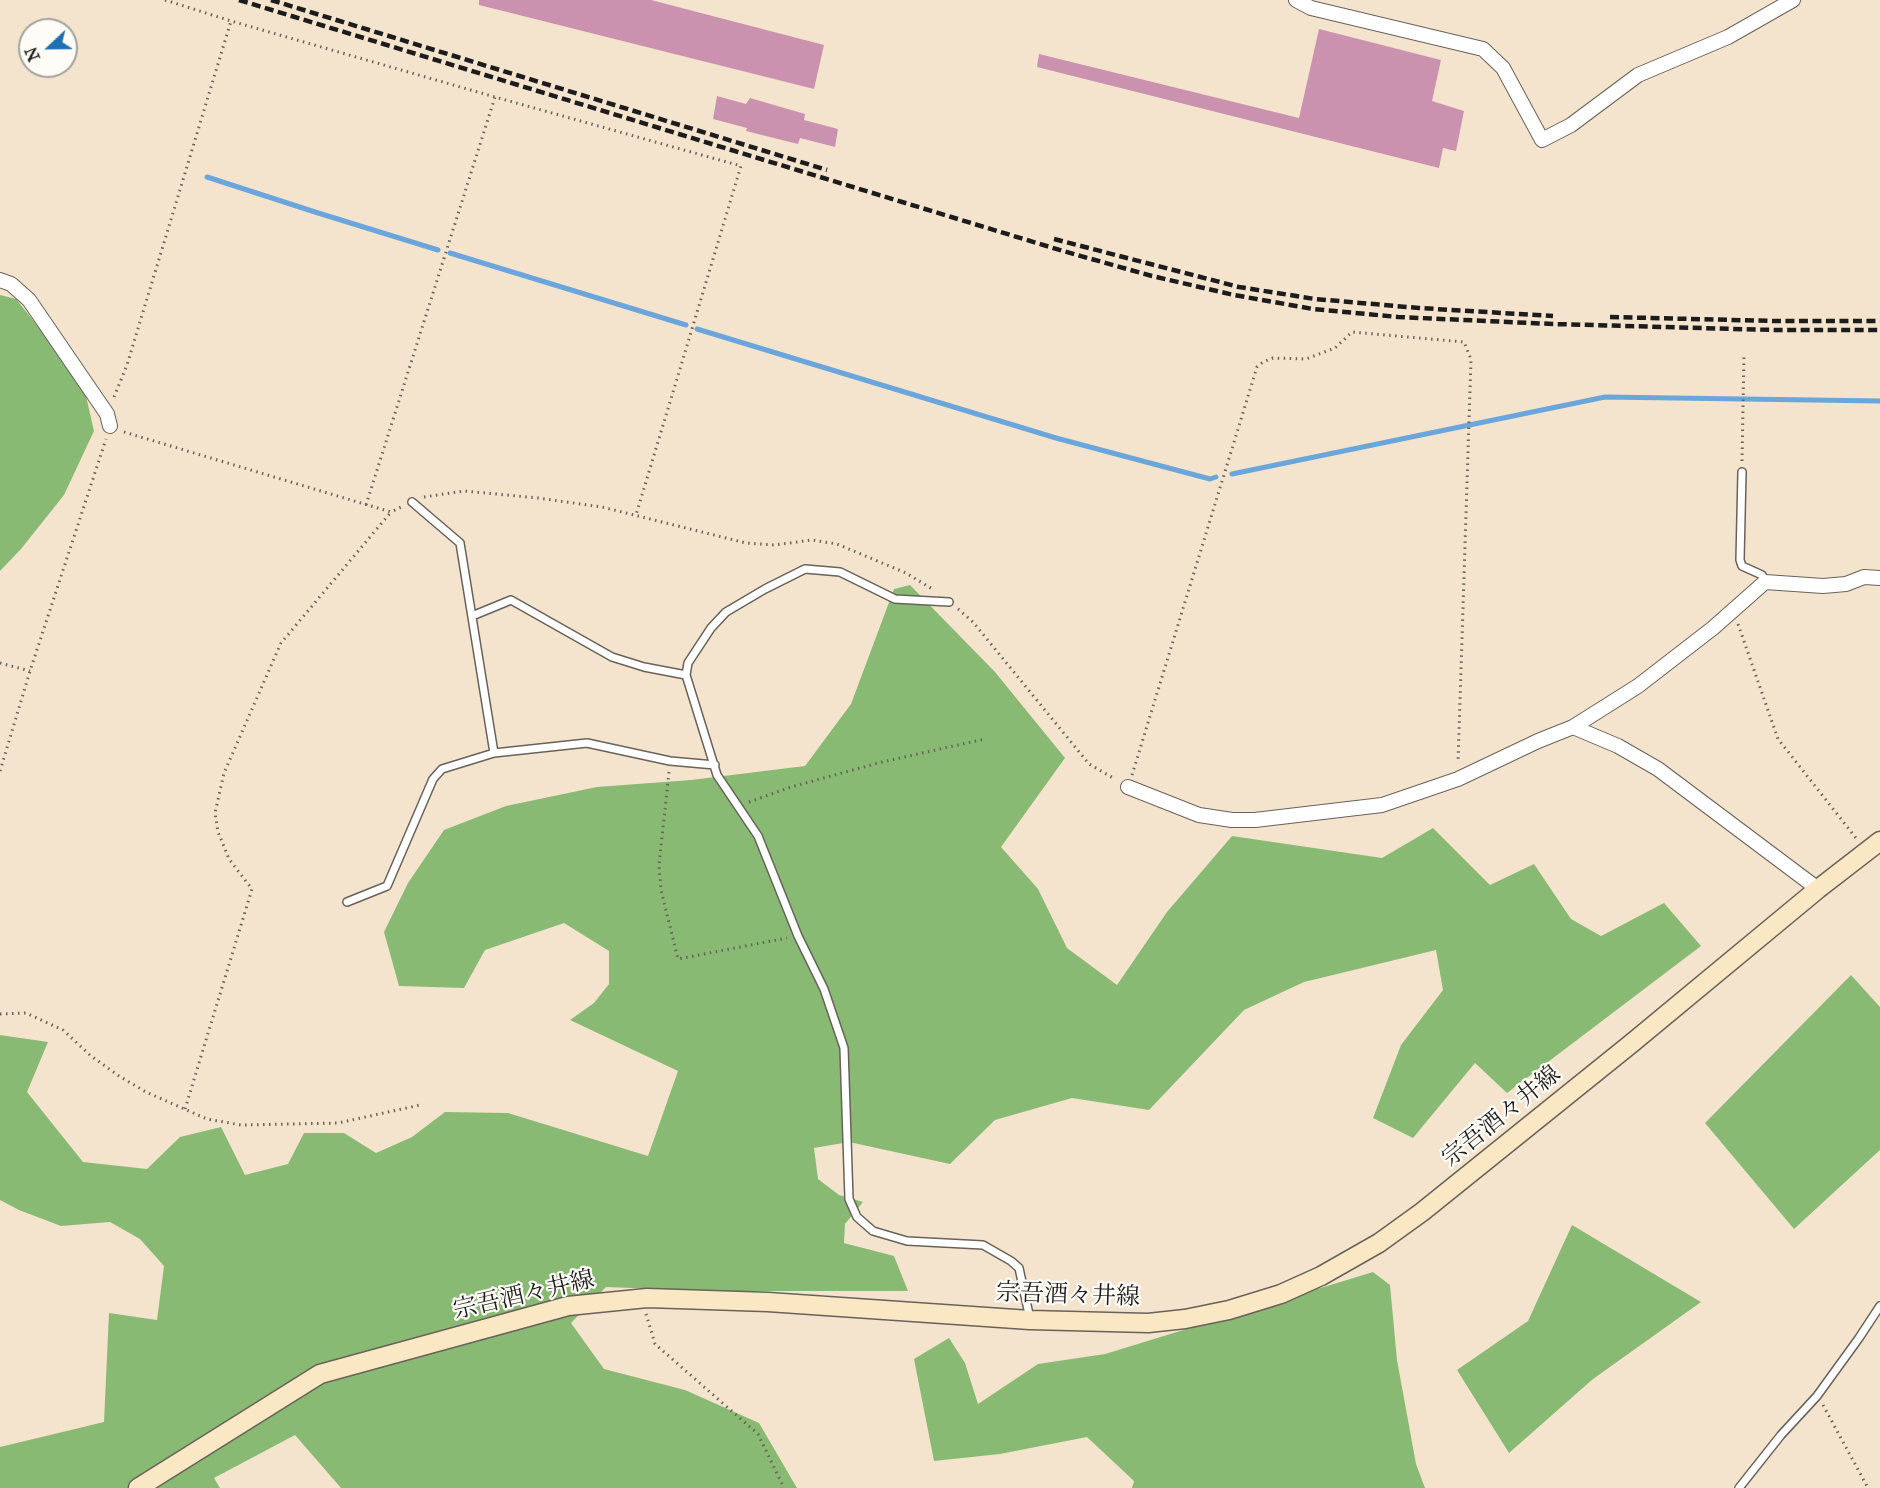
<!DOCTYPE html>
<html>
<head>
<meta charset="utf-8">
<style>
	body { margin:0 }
	#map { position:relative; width:1880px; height:1488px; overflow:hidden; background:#f5e4cd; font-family:"IM FELL Great Primer",serif }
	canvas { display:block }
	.north { position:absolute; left:18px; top:18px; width:60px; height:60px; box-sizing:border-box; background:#fdfcf7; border:2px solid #a3a29f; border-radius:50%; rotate:248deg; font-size:16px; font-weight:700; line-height:24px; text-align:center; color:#1c1c1c }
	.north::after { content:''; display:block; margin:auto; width:21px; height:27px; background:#1f6fb2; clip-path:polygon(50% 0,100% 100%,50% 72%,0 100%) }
</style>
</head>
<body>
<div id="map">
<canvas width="1880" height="1488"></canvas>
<div class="north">N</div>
</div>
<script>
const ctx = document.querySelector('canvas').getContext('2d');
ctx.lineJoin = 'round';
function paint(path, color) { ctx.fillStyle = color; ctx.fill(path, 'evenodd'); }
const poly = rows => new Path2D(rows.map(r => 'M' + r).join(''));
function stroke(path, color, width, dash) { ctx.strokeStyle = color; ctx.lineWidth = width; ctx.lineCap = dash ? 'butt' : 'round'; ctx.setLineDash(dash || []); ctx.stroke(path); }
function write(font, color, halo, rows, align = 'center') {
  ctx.font = font + ' "IM FELL Great Primer","Noto Serif JP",serif'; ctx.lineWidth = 4.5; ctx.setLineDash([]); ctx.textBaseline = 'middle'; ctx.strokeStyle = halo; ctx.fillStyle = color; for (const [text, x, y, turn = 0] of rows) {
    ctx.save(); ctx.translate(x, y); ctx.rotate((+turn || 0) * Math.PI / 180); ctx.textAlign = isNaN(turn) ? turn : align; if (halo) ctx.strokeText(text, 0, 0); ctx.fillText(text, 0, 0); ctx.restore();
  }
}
paint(poly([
	[0,295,16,299,83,383,94,431,64,495,21,549,0,571],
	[910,585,995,672,1065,758,1001,847,1038,889,1067,948,1117,985,1167,912,1232,836,1382,858,1433,828,1490,885,1534,864,1571,919,1601,936,1664,903,1701,946,1507,1093,1475,1063,1413,1138,1373,1118,1401,1045,1443,990,1436,950,1304,982,1244,1010,1149,1110,1072,1098,995,1120,950,1164,849,1142,814,1148,818,1179,839,1195,863,1202,845,1224,844,1243,894,1256,908,1291,709,1291,606,1287,571,1323,604,1369,685,1390,759,1423,797,1488,341,1488,295,1435,214,1478,220,1488,0,1488,0,1447,104,1422,109,1313,157,1320,164,1266,140,1239,110,1222,61,1226,19,1210,0,1200,0,1035,48,1042,27,1092,83,1162,147,1169,180,1137,221,1127,245,1175,288,1164,304,1133,344,1133,376,1153,412,1137,445,1112,508,1113,648,1156,678,1071,570,1020,594,1003,609,984,609,951,564,923,485,950,464,988,399,986,384,932,408,883,444,830,506,806,597,787,691,780,805,766,851,704,894,589],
	[1851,975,1880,1007,1880,1150,1794,1229,1705,1123],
	[1572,1225,1701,1302,1593,1379,1509,1453,1457,1370,1528,1321],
	[1373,1272,1390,1285,1397,1360,1416,1464,1425,1488,1132,1488,1134,1481,1087,1437,1000,1454,934,1461,914,1359,949,1338,965,1363,978,1404,1038,1364,1105,1354]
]), '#89ba74');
stroke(poly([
	[207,177,315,212,438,250],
	[450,253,686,325],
	[697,329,1056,438,1210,479,1216,477],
	[1232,474,1605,397,1880,401]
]), '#6aa6db', 5);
paint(poly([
	[479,0,651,0,824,45,814,89,479,5],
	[1319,29,1441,60,1432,101,1464,111,1456,151,1443,148,1439,168,1037,67,1039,54,1299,118],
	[717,96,746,104,750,98,805,114,804,120,838,129,835,147,800,138,798,144,746,131,747,128,713,119]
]), '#cb92af');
const lane = poly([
	[1742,472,1740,560,1742,566,1762,575,1765,582],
	[412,502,460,543,494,753],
	[949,602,895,599,840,572,805,569,765,589,726,612,711,628,688,663,686,675,717,775,758,836,798,936,824,989,844,1048,849,1199,857,1217,873,1231,907,1241,983,1245,1011,1261,1019,1268,1030,1319],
	[472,616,511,600,612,657,644,667,686,675],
	[347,902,387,886,433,779,442,769,494,753,587,743,670,761,715,765],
	[1739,1488,1781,1435,1817,1396,1859,1338,1880,1306]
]);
const street = poly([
	[1296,0,1311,8,1483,49,1503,68,1542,140,1571,125,1638,75,1728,37,1793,0],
	[0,280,11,284,29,300,107,414,110,426],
	[1573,727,1618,746,1658,769,1818,889],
	[1128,787,1199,815,1232,820,1255,820,1382,805,1458,779,1538,741,1573,727,1638,686,1713,628,1765,582,1823,586,1846,584,1864,577,1880,578]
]);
const secondary = poly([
	[138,1488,320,1374,568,1306,647,1298,768,1302,1030,1320,1148,1323,1185,1319,1229,1310,1281,1294,1321,1276,1379,1243,1422,1212,1632,1043,1818,889,1880,841]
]);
stroke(lane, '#68625a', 10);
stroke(street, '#68625a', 16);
stroke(secondary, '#68625a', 21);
stroke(poly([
	[165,0,231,21,495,97,741,166,636,515],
	[114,397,127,365,231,21],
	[124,432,391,512,401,507],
	[1742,461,1744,354],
	[424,497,464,491,538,498,602,507,746,543,774,545,812,540,837,544,906,573,934,590],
	[366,505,495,97],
	[958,609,973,622,1089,764,1115,779],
	[1738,624,1778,739,1856,838],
	[0,663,30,671],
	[0,771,30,671,106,439],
	[669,772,659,865,661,890,678,959,787,938],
	[1132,775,1257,367,1263,362,1273,358,1306,359,1335,348,1352,332,1464,342,1471,359,1458,763],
	[749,802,791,787,882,762,985,739],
	[0,1014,26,1013,63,1030,91,1056,119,1076,146,1092,207,1119,241,1125,338,1123,420,1105],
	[185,1109,252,889,229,859,218,832,215,813,224,773,281,643,391,512],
	[646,1314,655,1344,758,1434,784,1488],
	[1823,1405,1868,1488]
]), '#68625a', 3, [1.5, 4.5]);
stroke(lane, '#fff', 7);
stroke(street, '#fff', 14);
stroke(secondary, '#fae7c3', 18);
stroke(poly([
	[239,0,1063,251,1152,276,1234,295,1313,309,1398,317,1553,324,1774,330,1880,330],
	[271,0,827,170],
	[1054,239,1239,287,1315,299,1419,308,1553,316],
	[1610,317,1775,321,1880,321]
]), '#1c1c1c', 4.5, [9, 4.5]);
write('24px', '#1c1c1c', '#fdfcf7', [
	["宗吾酒々井線",1502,1117,-39],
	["宗吾酒々井線",524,1296,-13],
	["宗吾酒々井線",1068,1296,2]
]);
</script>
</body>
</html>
